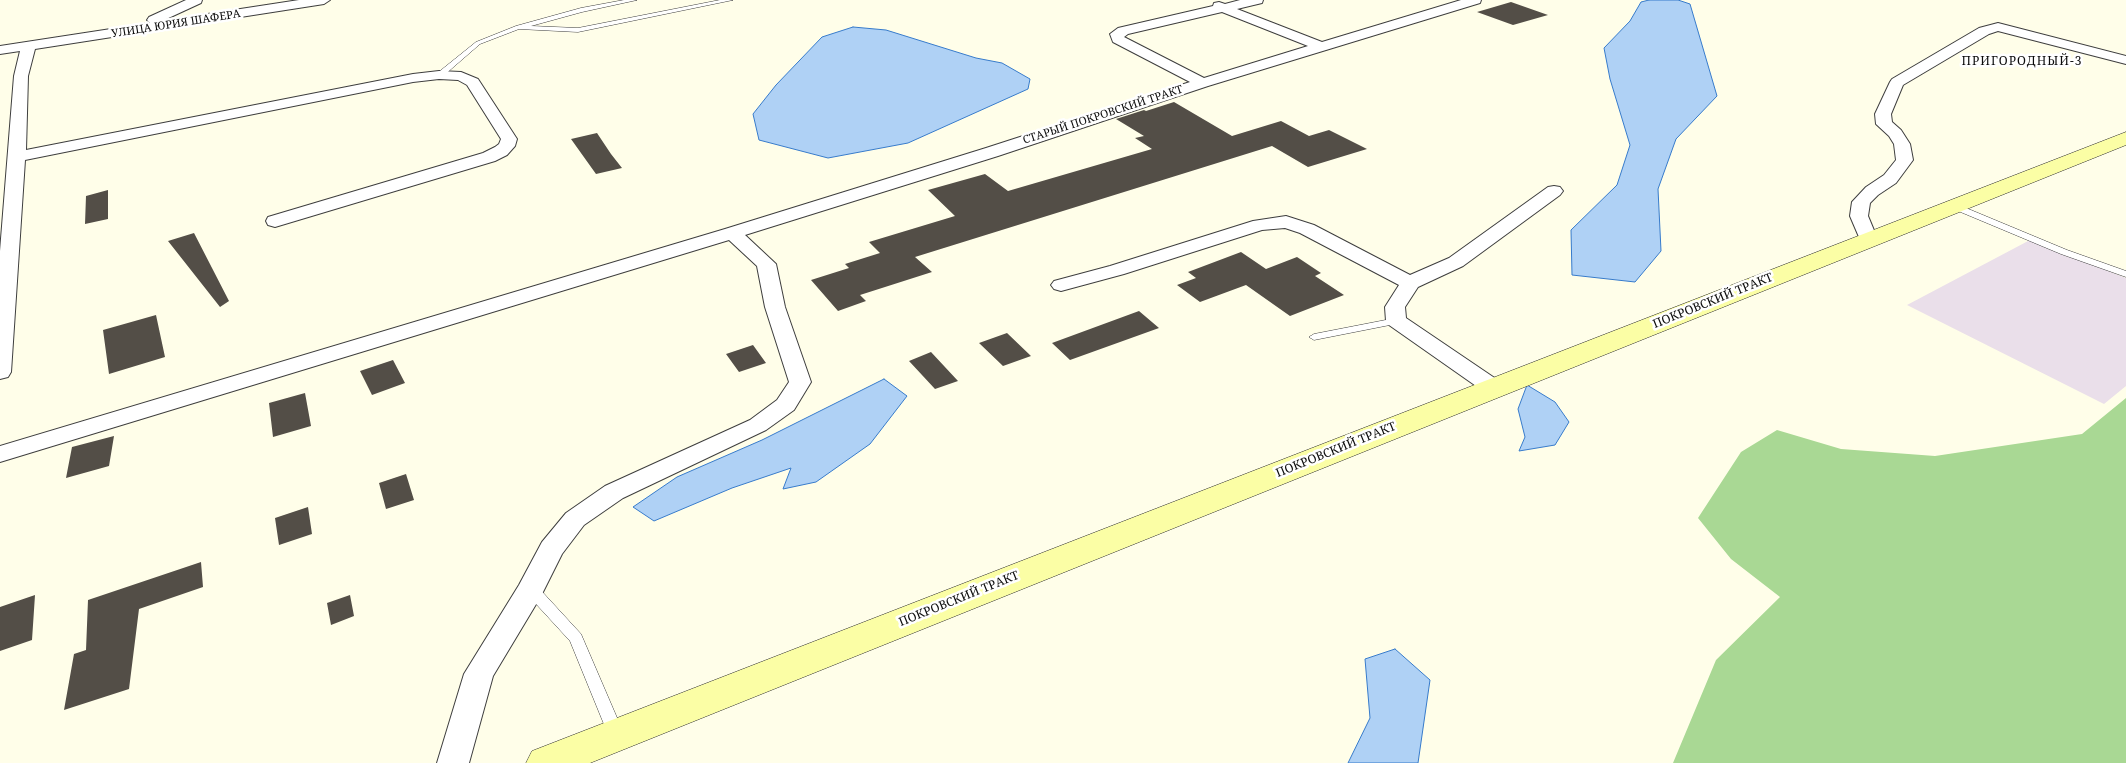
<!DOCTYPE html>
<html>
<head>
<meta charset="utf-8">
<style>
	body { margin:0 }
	canvas { display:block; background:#fffee9 }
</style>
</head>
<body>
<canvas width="2126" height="763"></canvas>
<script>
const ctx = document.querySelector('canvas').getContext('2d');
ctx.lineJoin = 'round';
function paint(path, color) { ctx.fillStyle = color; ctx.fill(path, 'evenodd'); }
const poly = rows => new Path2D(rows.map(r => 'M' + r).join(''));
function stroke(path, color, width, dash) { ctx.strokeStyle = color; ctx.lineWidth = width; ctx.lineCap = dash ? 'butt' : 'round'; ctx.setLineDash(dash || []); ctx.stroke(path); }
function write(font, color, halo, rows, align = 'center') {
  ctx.font = font + ' "Noto Serif",serif'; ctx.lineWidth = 5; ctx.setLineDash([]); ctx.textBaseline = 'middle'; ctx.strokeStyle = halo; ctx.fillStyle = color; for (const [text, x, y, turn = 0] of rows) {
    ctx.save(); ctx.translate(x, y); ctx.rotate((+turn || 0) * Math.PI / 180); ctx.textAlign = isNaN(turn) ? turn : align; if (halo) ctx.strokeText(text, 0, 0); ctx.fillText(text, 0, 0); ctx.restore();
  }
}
paint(poly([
	[2030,240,2126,278,2126,386,2104,404,1907,305]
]), '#eadfea');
paint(poly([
	[2126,398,2126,763,1673,763,1716,660,1780,597,1731,559,1698,518,1741,452,1777,430,1841,449,1935,456,2082,434]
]), '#a9d894');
const water = poly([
	[1649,0,1678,0,1690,4,1717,96,1676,139,1658,189,1661,251,1635,282,1572,275,1571,230,1617,185,1630,145,1610,79,1604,48,1630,21,1641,2,1649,0],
	[853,27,886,30,976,58,1002,63,1030,79,1028,89,908,143,828,158,759,140,753,114,776,85,822,37,853,27],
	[884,379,907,396,870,444,816,482,783,489,791,468,732,488,654,521,633,507,677,477,762,440,884,379],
	[1527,385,1555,402,1569,422,1555,445,1519,451,1525,437,1518,409,1527,385],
	[1395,649,1430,680,1418,763,1348,763,1370,718,1365,659,1395,649]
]);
paint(water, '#afd1f5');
stroke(water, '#377bcb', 1);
paint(poly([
	[1511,2,1548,15,1513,25,1477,12],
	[1174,102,1232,136,1281,121,1309,136,1329,130,1367,149,1308,167,1272,146,915,257,932,272,860,295,866,301,838,311,811,280,849,268,845,264,880,253,869,242,955,216,928,190,985,174,1008,191,1152,149,1135,138,1144,136,1116,119,1144,110,1146,111],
	[597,133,611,154,622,168,596,174,571,139],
	[108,190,108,219,85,224,86,196],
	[194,233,229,301,220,307,168,241],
	[1241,252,1266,269,1297,257,1321,273,1315,276,1344,295,1290,316,1246,285,1200,302,1177,285,1196,278,1188,272],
	[1139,311,1159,328,1070,360,1052,343],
	[156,315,165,357,109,374,103,330],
	[1007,333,1031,356,1003,366,979,343],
	[753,345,766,363,739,372,726,354],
	[931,352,958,381,935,389,909,361],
	[393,360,405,383,372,395,360,371],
	[305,393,311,426,273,437,269,403],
	[114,436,109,466,66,478,72,447],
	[406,474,414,500,386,509,379,483],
	[308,507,312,534,279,545,275,518],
	[201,562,203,587,139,609,129,689,64,710,74,654,86,650,88,600],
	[35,595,32,640,0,651,0,607],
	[350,595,354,616,331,625,327,603]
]), '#534e47');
const lane = poly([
	[624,0,637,0,582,12,531,26,578,28,720,0,733,0,578,32,519,29,480,44,442,77,435,75,476,42,516,26,581,8,624,0],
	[1954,203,2067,250,2126,271,2126,277,2061,254,1951,208,1951,204,1954,203],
	[1396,318,1400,319,1401,321,1400,323,1314,340,1309,337,1314,334,1396,318],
	[531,584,536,585,581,634,624,734,622,739,616,741,610,739,570,641,526,593,524,589,526,585,531,584]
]);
const street = poly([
	[186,0,202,0,201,3,162,21,299,0,330,0,324,4,35,49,28,76,26,150,413,74,439,71,461,72,478,79,517,139,515,146,507,155,495,161,275,227,268,225,266,221,268,217,483,153,495,147,499,144,501,139,467,85,458,80,439,79,413,82,25,160,11,372,8,377,0,379,0,251,14,76,20,51,0,54,0,46,150,23,147,20,149,17,186,0],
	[1240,0,1263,0,1262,3,1237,9,1322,42,1461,0,1481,0,1480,3,1208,86,998,156,745,235,776,264,785,307,811,382,794,410,766,430,623,498,584,525,562,554,541,596,493,676,469,763,437,763,464,674,519,585,542,542,566,513,605,486,750,420,777,400,789,382,765,307,757,266,729,240,0,462,0,446,725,229,986,148,1190,82,1113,42,1110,34,1118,28,1213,6,1214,3,1219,2,1225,4,1240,0],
	[1222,12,1308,46,1204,78,1124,37,1128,34,1222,12],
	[1998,23,2126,56,2126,64,1998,31,1989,34,1903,85,1891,114,1892,122,1901,130,1910,144,1913,160,1896,183,1878,195,1870,203,1868,216,1878,240,1876,244,1869,246,1862,244,1850,216,1852,202,1866,187,1884,175,1896,160,1894,144,1889,136,1876,124,1875,114,1890,82,1892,79,1979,28,1998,23],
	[1554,186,1560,187,1563,191,1560,195,1463,266,1418,287,1405,307,1406,318,1502,383,1505,388,1502,393,1494,395,1486,393,1389,325,1386,321,1385,307,1399,285,1300,233,1285,228,1262,230,1124,274,1061,291,1054,289,1051,285,1054,281,1110,266,1253,221,1286,216,1314,225,1410,275,1449,258,1548,187,1554,186]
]);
const secondary = poly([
	[2126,132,2126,145,590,763,526,763,532,751,2126,132]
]);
stroke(lane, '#3e3e3e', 1);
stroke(street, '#3e3e3e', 2);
stroke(secondary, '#2d2d2d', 1);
paint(lane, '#fff');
paint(street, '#fff');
paint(secondary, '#fbfea5');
write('11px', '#0b0b0b', '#fff', [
	["УЛИЦА ЮРИЯ ШАФЕРА",176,24,-9],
	["СТАРЫЙ ПОКРОВСКИЙ ТРАКТ",1103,115,-18]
]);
ctx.letterSpacing = '1px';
write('12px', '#0b0b0b', '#fff', [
	["ПРИГОРОДНЫЙ-3",2022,62]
]);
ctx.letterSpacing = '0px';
write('12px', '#0b0b0b', '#fff', [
	["ПОКРОВСКИЙ ТРАКТ",1713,301,-22],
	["ПОКРОВСКИЙ ТРАКТ",1336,450,-22],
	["ПОКРОВСКИЙ ТРАКТ",959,599,-22]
]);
</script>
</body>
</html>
